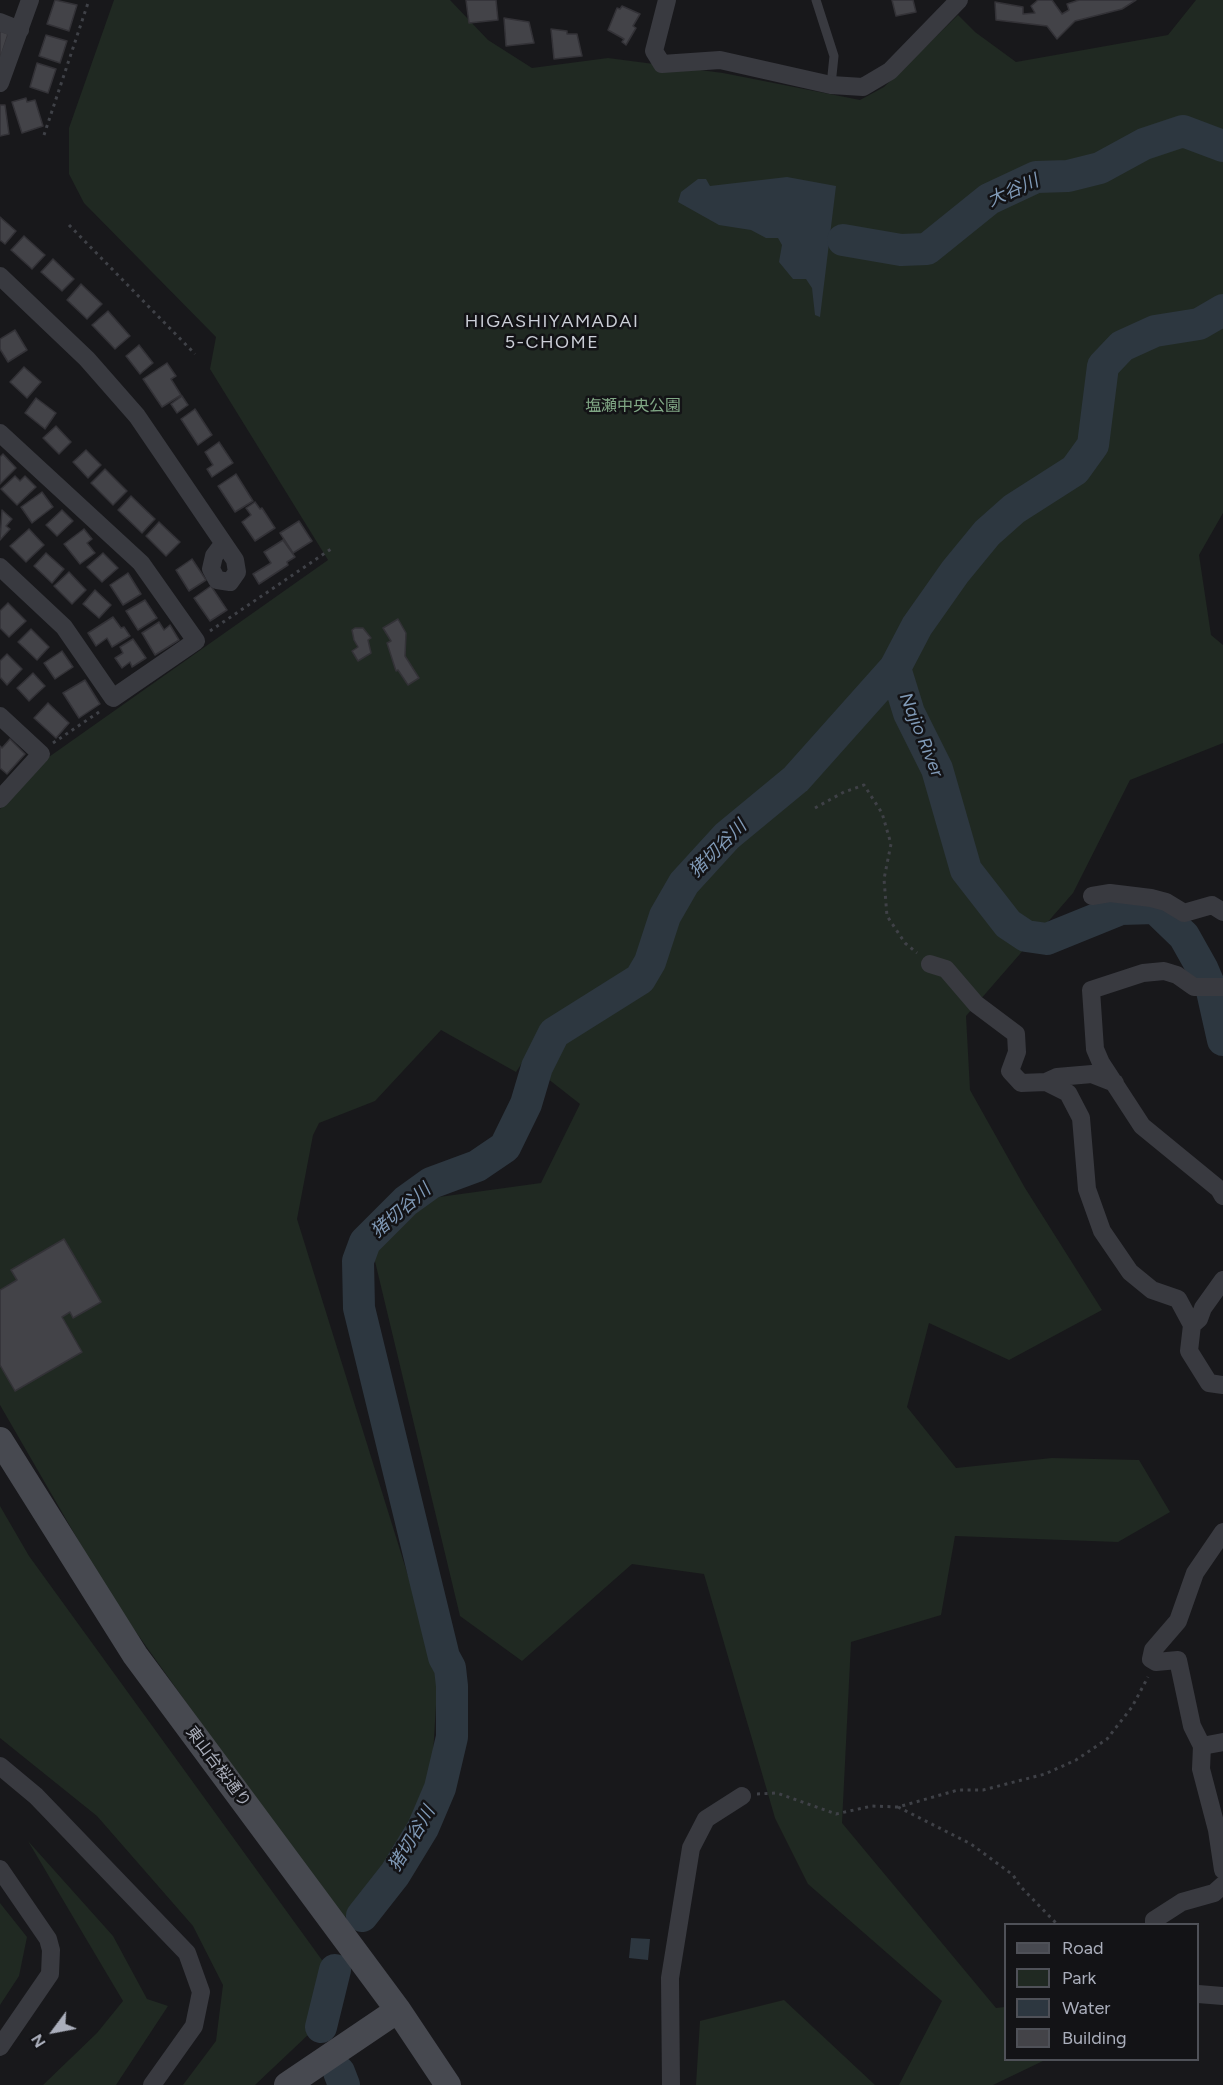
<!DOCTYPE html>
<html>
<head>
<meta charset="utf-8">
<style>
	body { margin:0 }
	#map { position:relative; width:1223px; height:2085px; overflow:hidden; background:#18181b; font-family:Figtree,sans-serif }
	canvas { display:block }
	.legend { position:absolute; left:1004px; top:1923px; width:195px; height:138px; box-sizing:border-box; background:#131316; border:2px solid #4f5158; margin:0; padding:8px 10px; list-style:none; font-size:18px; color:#aaaebb }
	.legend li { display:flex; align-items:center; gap:12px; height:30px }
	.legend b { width:30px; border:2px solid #4f5158 }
	.north { position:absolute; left:24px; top:2001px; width:60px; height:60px; -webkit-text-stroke:4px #131316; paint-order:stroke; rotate:238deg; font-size:16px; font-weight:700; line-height:24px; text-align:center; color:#aaaebb }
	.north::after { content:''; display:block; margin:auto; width:21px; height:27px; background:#aaaebb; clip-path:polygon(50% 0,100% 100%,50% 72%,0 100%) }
</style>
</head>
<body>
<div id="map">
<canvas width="1223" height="2085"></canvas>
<ul class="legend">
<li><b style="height:8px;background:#474950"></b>Road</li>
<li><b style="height:16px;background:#202922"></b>Park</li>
<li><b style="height:16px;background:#2d3740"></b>Water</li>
<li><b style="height:16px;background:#434348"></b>Building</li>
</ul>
<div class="north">N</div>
</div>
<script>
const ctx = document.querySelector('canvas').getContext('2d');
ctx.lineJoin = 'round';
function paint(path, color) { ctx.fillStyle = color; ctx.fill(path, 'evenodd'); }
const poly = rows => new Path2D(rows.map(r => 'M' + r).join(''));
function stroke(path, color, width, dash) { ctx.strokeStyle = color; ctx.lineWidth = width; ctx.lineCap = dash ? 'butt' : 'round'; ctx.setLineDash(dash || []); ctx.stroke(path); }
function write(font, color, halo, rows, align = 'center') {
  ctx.font = font + ' Figtree,"Noto Sans JP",sans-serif'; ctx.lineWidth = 5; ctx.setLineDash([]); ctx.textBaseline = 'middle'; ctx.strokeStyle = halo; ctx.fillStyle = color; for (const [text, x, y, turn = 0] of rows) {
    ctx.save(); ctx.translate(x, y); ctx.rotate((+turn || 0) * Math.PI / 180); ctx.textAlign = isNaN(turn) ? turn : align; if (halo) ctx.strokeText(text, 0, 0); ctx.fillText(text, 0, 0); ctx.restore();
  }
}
paint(poly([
	[114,0,450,0,488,40,532,68,608,58,723,73,860,100,884,87,958,15,975,32,1016,62,1168,35,1196,0,1223,0,1223,513,1199,555,1211,635,1223,645,1223,743,1130,780,1073,893,966,1016,970,1090,1025,1188,1102,1310,1009,1360,929,1323,907,1407,956,1468,1052,1458,1139,1460,1170,1512,1118,1542,955,1536,941,1615,851,1642,842,1823,996,2008,1005,2007,1006,2060,1045,2060,993,2085,899,2085,942,2001,808,1884,775,1818,704,1574,632,1564,522,1661,460,1616,373,1253,432,1198,541,1183,580,1104,524,1060,516,1072,441,1030,375,1101,319,1123,313,1135,297,1219,438,1672,432,1771,390,1866,342,1921,111,1597,0,1405,0,809,46,759,328,560,210,369,216,337,84,203,69,174,69,128],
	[0,1506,29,1556,327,1967,310,2033,255,2085,183,2085,216,2041,223,1985,193,1926,97,1816,0,1738],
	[28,1841,113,1936,147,1999,168,2006,116,2085,43,2085,97,2033,123,2001],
	[0,1903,27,1937,19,1976,0,2005],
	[784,2000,875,2085,696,2085,700,2021]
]), '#202922');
paint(poly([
	[787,177,836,186,820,317,815,315,812,288,806,279,793,279,779,262,782,245,778,238,766,238,751,230,719,225,678,202,681,192,698,179,706,179,710,186],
	[631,1938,650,1939,648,1960,629,1958]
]), '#2d3740');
stroke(poly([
	[843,240,901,250,927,249,989,199,1036,177,1068,176,1100,168,1144,144,1183,131,1223,146],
	[895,668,909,713,937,769,966,870,1008,924,1026,936,1047,939,1121,909,1155,908,1184,936,1202,968,1212,991,1223,1040],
	[362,1916,395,1874,423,1828,440,1788,452,1737,452,1686,450,1668,444,1657,359,1308,358,1261,365,1242,406,1201,431,1183,477,1166,505,1147,526,1104,537,1067,554,1033,640,979,650,962,665,916,684,883,727,836,796,779,895,668,917,626,955,572,987,533,1014,509,1075,470,1093,445,1103,366,1122,346,1155,331,1199,324,1223,310],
	[321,2027,335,1970],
	[339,2072,344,2085]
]), '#2d3740', 32);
const building = poly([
	[55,0,77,5,69,31,47,24,55,0],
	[466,0,496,0,498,20,469,23,466,0],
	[892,0,913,0,916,12,896,16,892,0],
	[1038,0,1052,0,1062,14,1069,10,1067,4,1079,0,1136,0,1122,9,1075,21,1057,39,1047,26,996,20,995,2,1023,7,1023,14,1035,13,1031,6,1038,0],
	[622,6,640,14,633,26,636,28,626,45,622,42,624,39,608,30,617,8,620,9,622,6],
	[504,18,529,22,534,43,506,46,504,18],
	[551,29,567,31,567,34,577,34,582,56,554,59,551,29],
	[0,31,8,34,1,56,0,55,0,31],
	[46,35,67,41,60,63,39,56,46,35],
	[37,63,56,69,48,93,30,87,37,63],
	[26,98,27,102,35,100,43,126,22,133,12,102,26,98],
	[0,105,5,105,9,134,0,136,0,105],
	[0,217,16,231,5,244,0,240,0,217],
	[24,236,45,255,32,269,11,250,24,236],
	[53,259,74,279,62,291,41,272,53,259],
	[81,284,102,304,87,319,67,300,81,284],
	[108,311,130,336,115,349,92,325,108,311],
	[15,330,27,350,8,362,0,349,0,339,15,330],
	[139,345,153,363,140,374,126,356,139,345],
	[167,363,176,376,171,379,181,395,162,407,143,379,167,363],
	[24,367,41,382,27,398,10,382,24,367],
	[182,396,188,405,177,413,171,404,182,396],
	[36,398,56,413,45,429,25,413,36,398],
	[195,409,212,435,198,445,181,419,195,409],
	[56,426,71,442,59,454,43,438,56,426],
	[219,442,233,463,212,477,207,469,213,465,205,452,219,442],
	[86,450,101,465,88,478,73,462,86,450],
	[3,454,16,468,0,484,0,457,3,454],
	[105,469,127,491,113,505,91,483,105,469],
	[236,474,253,501,235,512,218,486,236,474],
	[15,476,20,481,25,476,36,487,17,505,1,489,15,476],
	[42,492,53,507,32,523,21,507,42,492],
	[131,496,155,519,142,533,118,510,131,496],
	[255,502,260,509,262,508,275,528,255,541,242,522,251,515,246,508,255,502],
	[2,510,12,519,6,526,10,529,0,540,2,510],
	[62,510,73,521,57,536,46,525,62,510],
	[299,521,312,541,293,553,280,533,299,521],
	[159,522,180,542,166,556,146,536,159,522],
	[29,529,44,545,26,562,10,546,29,529],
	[84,529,92,539,87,543,95,553,80,564,64,544,84,529],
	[283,540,295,557,287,562,288,565,259,584,253,574,271,563,264,552,283,540],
	[46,553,64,569,52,583,34,566,46,553],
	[103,553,118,568,102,582,87,567,103,553],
	[192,559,206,580,189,591,176,570,192,559],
	[69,572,86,590,72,604,54,586,69,572],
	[128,573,141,594,123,605,110,585,128,573],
	[211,586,227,610,210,621,194,598,211,586],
	[95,590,111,605,99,618,83,604,95,590],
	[145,600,157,618,138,630,126,611,145,600],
	[8,603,26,621,9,637,0,628,0,611,8,603],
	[113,617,121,628,124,627,130,636,112,647,107,638,96,646,88,633,113,617],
	[398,619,406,633,405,656,419,678,408,685,398,670,396,671,387,643,391,641,383,628,398,619],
	[159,622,164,630,170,625,179,640,155,655,142,633,159,622],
	[355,628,363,628,371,638,368,640,371,653,358,661,352,651,358,647,354,640,352,630,355,628],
	[31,629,49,647,37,660,18,642,31,629],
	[133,639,146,658,132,667,130,662,122,668,115,658,123,653,120,647,133,639],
	[62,651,73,667,55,679,44,663,62,651],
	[7,654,22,669,7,685,0,677,0,661,7,654],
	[33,673,45,686,29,701,17,688,33,673],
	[85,680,100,704,79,718,63,693,85,680],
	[48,703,69,723,56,738,34,718,48,703],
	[10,739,25,754,7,774,0,768,0,746,2,748,10,739],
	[64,1239,101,1302,73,1318,70,1312,62,1317,82,1352,15,1391,0,1365,0,1290,17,1280,11,1270,64,1239]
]);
paint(building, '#434348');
stroke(building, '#333237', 1.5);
stroke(poly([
	[44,135,89,0],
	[69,225,195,354],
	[210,631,334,547],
	[53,743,102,710],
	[815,808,844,792,864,785,882,813,891,844,884,879,887,916,905,943,917,953],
	[757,1794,777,1793,836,1814,872,1806,898,1807,958,1790,983,1790,1045,1774,1076,1760,1107,1739,1132,1707,1148,1677],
	[898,1807,971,1844,1013,1875,1020,1886,1057,1924]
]), '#3f4147', 3, [3, 4.5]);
stroke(poly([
	[816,0,834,56,831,85]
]), '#393a40', 9);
stroke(poly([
	[667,0,654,51,662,64,720,60,831,85,863,87,890,71,959,0],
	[0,22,20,30],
	[0,83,30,0],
	[0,276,87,359,137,416,235,560,237,572,230,582,217,580,211,569,214,556,223,544],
	[0,433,141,563,196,641,113,698,64,627,0,567],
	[0,716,41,754,0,799],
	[1092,896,1110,893,1151,898,1166,902,1184,913,1212,905,1223,912],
	[930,964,946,969,976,1004,1016,1034,1017,1052,1010,1071,1021,1083,1046,1082,1068,1093,1081,1118,1087,1189,1102,1231,1130,1272,1152,1290,1178,1299,1192,1325,1189,1351,1209,1383,1223,1385],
	[1223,987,1194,987,1177,975,1164,971,1143,973,1091,990,1095,1049,1101,1063,1142,1126,1219,1189,1223,1196],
	[1046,1082,1057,1077,1092,1074,1115,1083],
	[1192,1325,1199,1319,1203,1308,1223,1280],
	[1223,1532,1195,1573,1178,1621,1153,1650,1151,1659,1156,1662,1178,1660,1192,1726,1202,1746,1201,1769,1217,1830,1223,1870],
	[1202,1746,1223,1742],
	[0,1766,36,1796,187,1953,201,1992,194,2026,152,2085],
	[0,1869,48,1939,51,1950,50,1974,0,2047],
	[1154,1924,1154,1920,1182,1902,1214,1893,1223,1885],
	[1198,1994,1223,1996],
	[671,2085,670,1978,691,1848,706,1819,742,1796]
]), '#393a40', 18);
stroke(poly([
	[0,1440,135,1655,398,2010,448,2085],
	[287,2085,398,2010]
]), '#474950', 26);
write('16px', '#80a785', '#131316', [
	["塩瀬中央公園",633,406]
]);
write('16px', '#aaaebb', '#131316', [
	["東山台桜通り",218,1767,53]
]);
write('italic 18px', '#809ab7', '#131316', [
	["大谷川",1013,191,-24],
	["Najio River",921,735,68],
	["猪切谷川",718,849,-45],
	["猪切谷川",401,1211,-41],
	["猪切谷川",412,1839,-59]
]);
ctx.letterSpacing = '1.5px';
write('18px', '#cbced7', '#131316', [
	["HIGASHIYAMADAI",552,322],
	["5-CHOME",552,343]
]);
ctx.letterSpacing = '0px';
</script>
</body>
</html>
